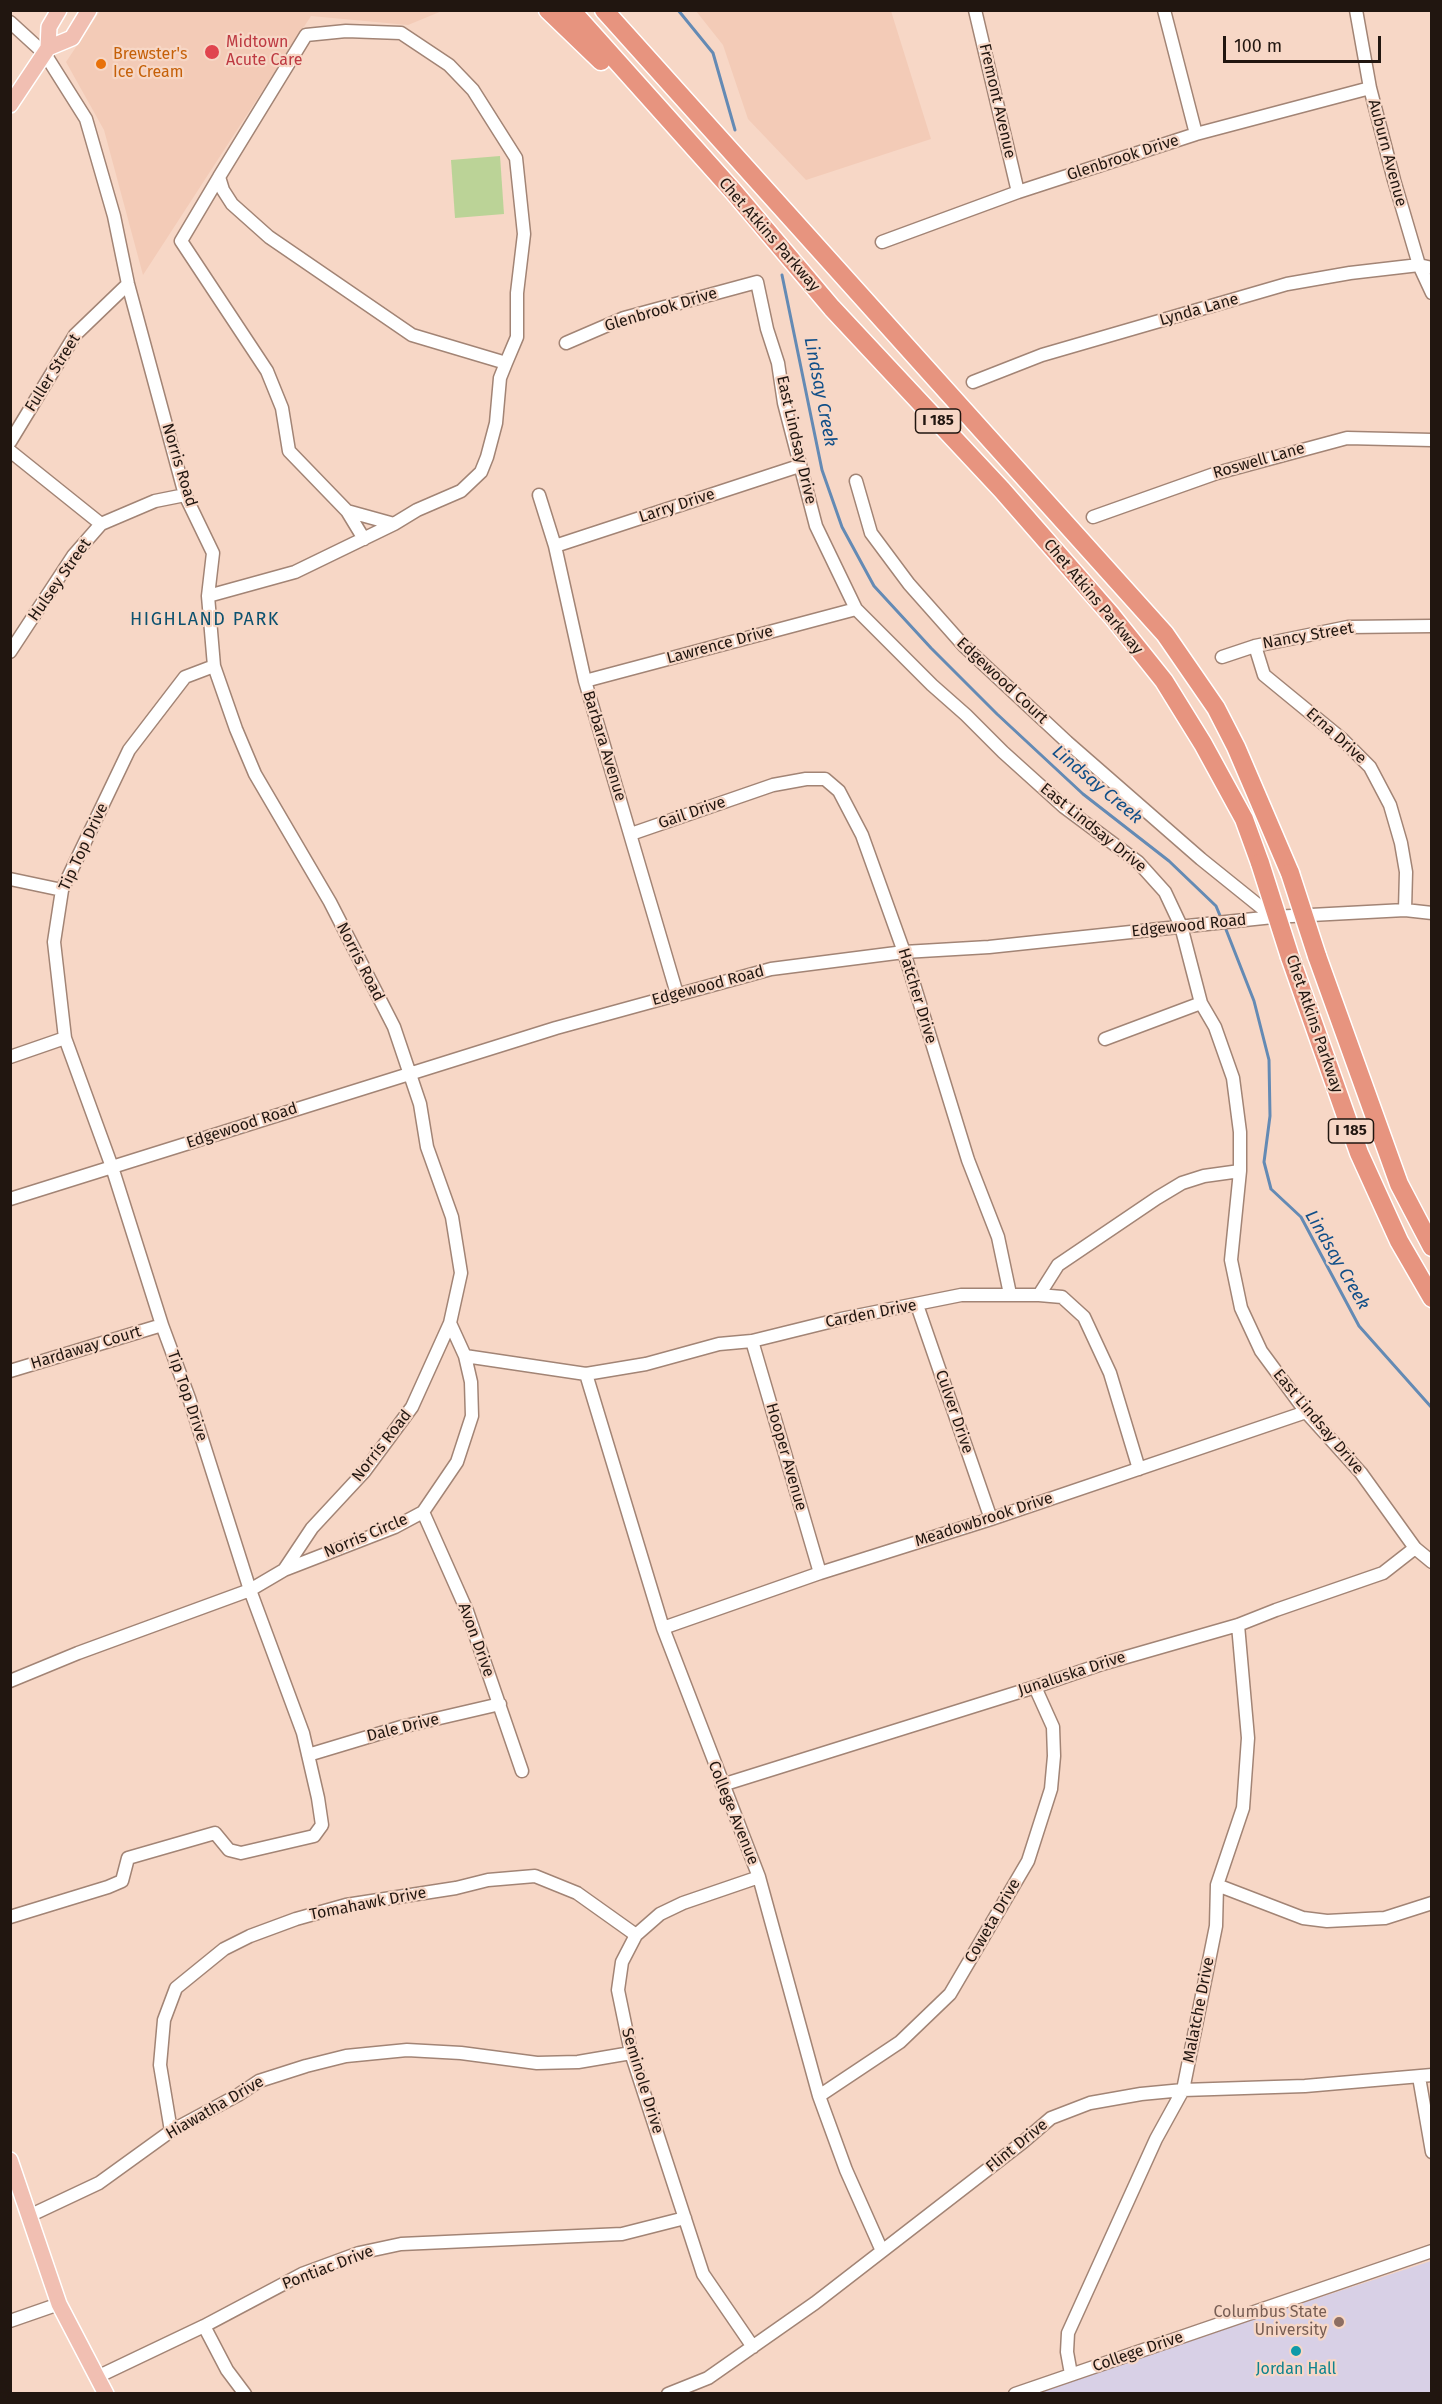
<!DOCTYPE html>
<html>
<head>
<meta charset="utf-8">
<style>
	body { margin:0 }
	#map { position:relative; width:1442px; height:2404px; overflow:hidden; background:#f7d7c6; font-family:"Fira Sans",sans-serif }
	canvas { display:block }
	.frame { position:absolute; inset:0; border:12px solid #211610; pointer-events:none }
	.scale { position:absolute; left:1223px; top:36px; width:158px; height:27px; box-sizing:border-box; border:3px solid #211610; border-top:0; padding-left:8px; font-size:18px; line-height:21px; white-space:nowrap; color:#211610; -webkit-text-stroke:4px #f7d7c6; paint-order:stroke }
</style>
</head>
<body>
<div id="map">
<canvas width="1442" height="2404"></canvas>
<div class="frame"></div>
<div class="scale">100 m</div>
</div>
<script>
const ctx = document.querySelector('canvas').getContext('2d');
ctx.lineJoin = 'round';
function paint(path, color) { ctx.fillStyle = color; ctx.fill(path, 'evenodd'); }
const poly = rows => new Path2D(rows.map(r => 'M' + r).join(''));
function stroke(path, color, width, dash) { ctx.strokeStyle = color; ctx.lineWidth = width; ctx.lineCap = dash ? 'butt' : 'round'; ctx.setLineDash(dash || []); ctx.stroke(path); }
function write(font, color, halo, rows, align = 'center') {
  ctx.font = font + ' "Fira Sans",sans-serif'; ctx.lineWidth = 4.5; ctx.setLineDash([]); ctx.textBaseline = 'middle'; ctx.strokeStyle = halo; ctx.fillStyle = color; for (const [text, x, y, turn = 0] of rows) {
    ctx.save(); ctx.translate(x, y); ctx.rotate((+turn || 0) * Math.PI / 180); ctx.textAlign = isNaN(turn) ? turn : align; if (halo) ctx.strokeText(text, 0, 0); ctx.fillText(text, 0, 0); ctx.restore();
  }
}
paint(poly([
	[100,11,100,10,442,11,408,25,311,16,143,275,104,130,66,62],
	[696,11,891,11,931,139,806,180,748,119,723,45]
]), '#f3cbb7');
paint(poly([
	[1431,2261,1431,2393,1031,2394,1062,2382]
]), '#d8d0e6');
paint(poly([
	[500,156,504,214,455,218,451,160]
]), '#bbd397');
stroke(poly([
	[678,10,713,53,735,130],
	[782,275,822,470,842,527,874,586,931,648,997,714,1083,794,1169,861,1216,906,1221,918],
	[1225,927,1254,1001,1269,1060,1270,1116,1264,1162,1271,1189,1301,1217,1359,1326,1432,1408]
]), '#648ab4', 3);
const minor = poly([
	[975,10,1018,192],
	[1164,10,1196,134],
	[1356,10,1370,88,1394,180,1419,265,1432,293],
	[10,22,45,54,86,119,114,216,128,284,185,495,213,553,208,596,214,666,236,729,255,774,330,902,394,1027,420,1104,427,1147,452,1217,461,1273,450,1323,412,1407,364,1472,312,1528,284,1570,250,1590,78,1653,10,1681],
	[219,177,181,241,267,371,282,408,289,451,347,511,394,524,417,510,461,491,481,472,487,457,496,423,500,378,506,363,517,337,517,293,524,234,516,158,473,90,449,65,401,33,346,31,306,35,219,177,223,190,232,204,269,237,412,335,506,363],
	[882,242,1018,192,1196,134,1370,88],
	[566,343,624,318,757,282,767,329,778,363,784,403,816,526,856,609,932,685,966,715,1003,752,1064,807,1138,862,1165,892,1181,926,1201,1003,1215,1027,1233,1078,1240,1132,1240,1171,1231,1260,1241,1308,1261,1351,1306,1412,1361,1473,1415,1548,1432,1562],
	[973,382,1042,355,1287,284,1350,273,1419,265,1432,268],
	[10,442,75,335,128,284],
	[10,451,101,524],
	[856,481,871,533,909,584,964,646,1067,742,1201,859,1273,917],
	[539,495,555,546,585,681,677,994],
	[347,511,364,539],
	[1093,517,1217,473,1347,438,1432,440],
	[555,546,799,466],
	[208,596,295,572,394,524],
	[1255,646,1264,675,1342,739,1370,767,1390,805,1401,843,1406,872,1405,910],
	[10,652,73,556,101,524,155,501,185,495],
	[1222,657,1255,646,1348,627,1432,626],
	[585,681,856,609],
	[631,834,773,785,806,779,825,779,839,791,862,835,904,952,968,1160,998,1237,1010,1294],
	[10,879,62,890],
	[1105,1039,1201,1003],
	[10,1057,65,1038],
	[10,1199,556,1028,771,969,904,952,989,947,1273,917,1405,910,1432,913],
	[1039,1295,1062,1297,1084,1317,1110,1373,1139,1469],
	[917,1305,991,1519],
	[752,1341,820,1573],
	[465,1356,586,1374,646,1364,719,1344,752,1341,841,1319,961,1295,1039,1295,1058,1265,1157,1198,1182,1183,1204,1176,1240,1171],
	[10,1371,162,1325],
	[586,1374,663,1628,759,1877,819,2096,846,2170,882,2251],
	[423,1512,467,1611,522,1771],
	[284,1570,395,1527,423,1512,457,1462,472,1416,471,1382,465,1356,450,1323],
	[663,1628,820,1573,991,1519,1306,1412],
	[308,1755,401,1727,500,1704],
	[722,1785,1035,1687,1102,1664,1238,1625,1276,1610,1383,1573,1415,1548],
	[1217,1885,1303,1918,1327,1921,1385,1918,1432,1903],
	[10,1917,108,1887,122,1881,128,1858,215,1833,229,1850,241,1853,314,1836,322,1825,318,1798,303,1733,250,1590,189,1398,162,1325,112,1167,65,1038,54,942,62,890,129,750,185,677,214,666],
	[1419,2077,1432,2152],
	[819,2096,900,2042,950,1994,1028,1861,1051,1789,1054,1756,1053,1727,1035,1687],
	[171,2131,160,2065,164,2020,176,1988,224,1949,250,1936,296,1919,346,1905,456,1888,488,1880,535,1876,577,1893,636,1935],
	[31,2215,99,2183,171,2131,238,2095,259,2081,306,2066,346,2056,407,2050,461,2053,537,2063,578,2062,631,2053],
	[10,2321,59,2304],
	[204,2326,227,2370,245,2394],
	[753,2347,703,2274,631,2053,618,1990,622,1962,636,1935,660,1914,683,1903,759,1877],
	[1071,2374,1067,2352,1068,2333,1156,2139,1183,2090,1216,1926,1217,1885,1243,1808,1248,1738,1238,1625],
	[97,2377,204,2326,302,2274,359,2253,401,2244,622,2234,685,2218],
	[668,2394,708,2378,815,2303,1023,2142,1051,2118,1090,2103,1141,2094,1183,2090,1305,2086,1432,2075],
	[1015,2394,1432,2251]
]);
const major = poly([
	[48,48,72,38,89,10],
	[10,105,48,48,49,27,59,10],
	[10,2160,59,2304,106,2394]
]);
const highway = poly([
	[548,10,601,61],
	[571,10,733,191,832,308,1002,490,1112,616,1164,681,1203,744,1244,819,1260,863],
	[604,10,1165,634,1216,708,1236,747,1290,873],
	[1317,956,1399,1184,1432,1247],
	[1290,957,1359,1153,1399,1241,1432,1298]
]);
stroke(minor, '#a28475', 15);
stroke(major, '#fff', 18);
stroke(highway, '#fff', 21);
stroke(minor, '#fff', 12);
stroke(major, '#f1bfb2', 15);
stroke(highway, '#e7947f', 18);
const highwayBridge = poly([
	[1260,863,1290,957],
	[1290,873,1317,956]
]);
stroke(highwayBridge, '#fff', 21, []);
stroke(highwayBridge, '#e7947f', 18);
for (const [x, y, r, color] of [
	[212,52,8,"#e0444e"],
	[101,64,6,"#e8710a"],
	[1339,2322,6,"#8d6e63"],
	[1296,2351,6,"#0f9aa8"]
]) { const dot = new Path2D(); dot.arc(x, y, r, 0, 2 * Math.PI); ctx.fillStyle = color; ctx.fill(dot); stroke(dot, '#f7d7c6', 2); }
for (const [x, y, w] of [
	[938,421,45],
	[1351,1131,45]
]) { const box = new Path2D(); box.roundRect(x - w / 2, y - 12, w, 24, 4.5); ctx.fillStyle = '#f7d7c6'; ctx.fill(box); stroke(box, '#211610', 1.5); }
write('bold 15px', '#211610', null, [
	["I 185",938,421],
	["I 185",1351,1131]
]);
write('16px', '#be3a42', '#f7d7c6', [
	["Midtown",226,43],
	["Acute Care",226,61]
], 'left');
write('16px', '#c56008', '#f7d7c6', [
	["Brewster's",113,55],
	["Ice Cream",113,73]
], 'left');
write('16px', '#211610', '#f7d7c6', [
	["Fremont Avenue",997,101,77],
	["Auburn Avenue",1387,153,75],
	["Glenbrook Drive",1123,158,-18],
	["Chet Atkins Parkway",769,235,49],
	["Glenbrook Drive",661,310,-17],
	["Lynda Lane",1199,310,-16],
	["Fuller Street",53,373,-58],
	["East Lindsay Drive",796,440,77],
	["Roswell Lane",1259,461,-16],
	["Norris Road",179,465,73],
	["Larry Drive",677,506,-18],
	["Hulsey Street",60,580,-55],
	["Chet Atkins Parkway",1093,597,50],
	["Nancy Street",1308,636,-10],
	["Lawrence Drive",720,645,-15],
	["Edgewood Court",1002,681,43],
	["Erna Drive",1336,736,42],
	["Barbara Avenue",604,746,73],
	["Gail Drive",692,813,-19],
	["East Lindsay Drive",1093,828,39],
	["Tip Top Drive",84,847,-65],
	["Edgewood Road",1189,926,-6],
	["Norris Road",360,962,63],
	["Edgewood Road",708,986,-15],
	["Hatcher Drive",917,996,73],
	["Chet Atkins Parkway",1314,1024,71],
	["Edgewood Road",242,1126,-18],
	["Carden Drive",871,1314,-11],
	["Hardaway Court",86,1348,-17],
	["Tip Top Drive",187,1396,71],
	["Culver Drive",954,1412,71],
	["East Lindsay Drive",1318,1422,50],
	["Norris Road",382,1446,-52],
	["Hooper Avenue",786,1457,74],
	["Meadowbrook Drive",984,1520,-18],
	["Norris Circle",366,1536,-23],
	["Avon Drive",476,1640,70],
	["Junaluska Drive",1072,1674,-18],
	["Dale Drive",403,1728,-14],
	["College Avenue",733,1813,68],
	["Tomahawk Drive",368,1904,-11],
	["Coweta Drive",993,1921,-60],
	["Malatche Drive",1199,2010,-79],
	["Seminole Drive",642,2081,73],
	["Hiawatha Drive",215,2108,-30],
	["Flint Drive",1017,2146,-39],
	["Pontiac Drive",328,2268,-21],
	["College Drive",1138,2352,-19]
]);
write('16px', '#785e54', '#f7d7c6', [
	["Columbus State",1327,2313],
	["University",1327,2331]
], 'right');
write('16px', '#0d838f', '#f7d7c6', [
	["Jordan Hall",1296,2370]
]);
write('italic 18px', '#114f88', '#f7d7c6', [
	["Lindsay Creek",820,392,79],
	["Lindsay Creek",1097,785,40],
	["Lindsay Creek",1337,1260,60]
]);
ctx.letterSpacing = '1.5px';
write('18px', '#0c516f', '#f7d7c6', [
	["HIGHLAND PARK",205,620]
]);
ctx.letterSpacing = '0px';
</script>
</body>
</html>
